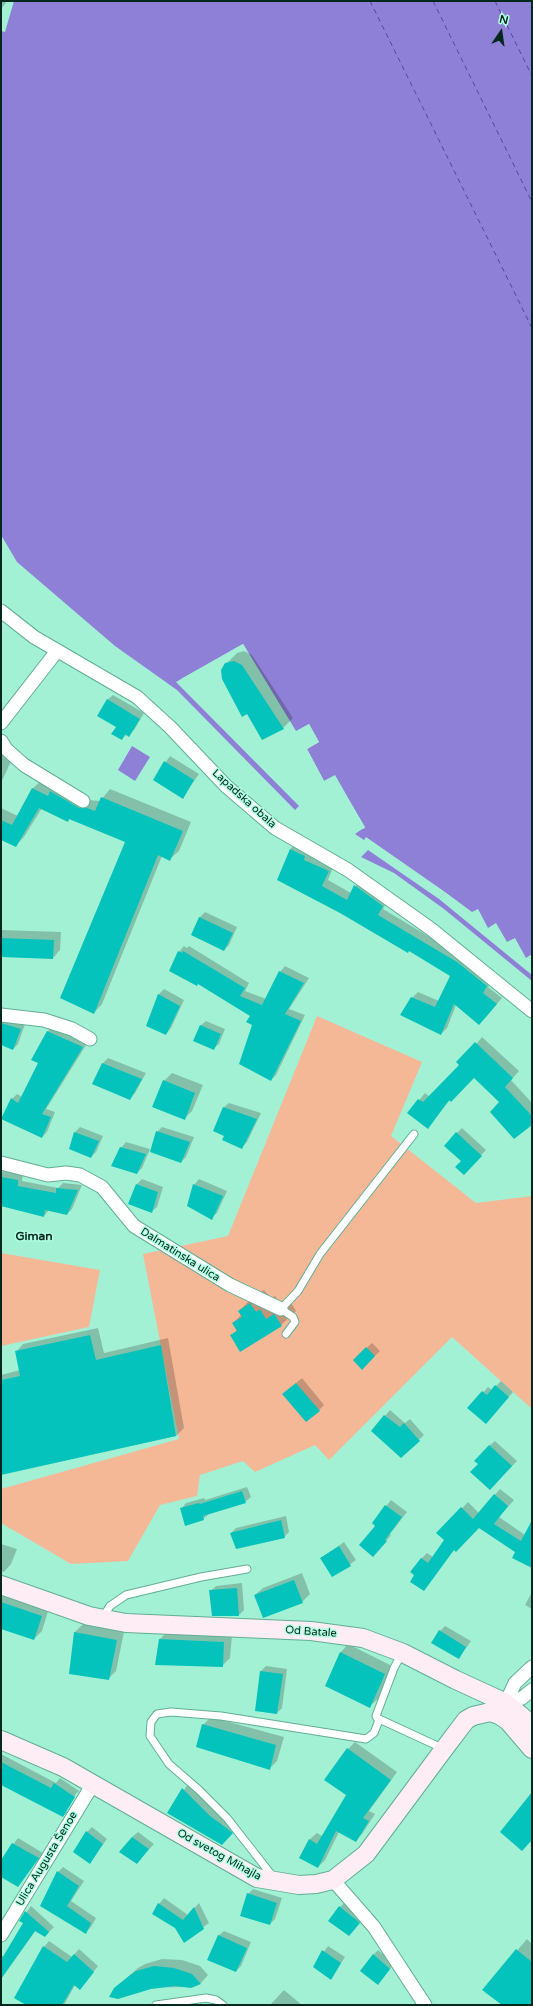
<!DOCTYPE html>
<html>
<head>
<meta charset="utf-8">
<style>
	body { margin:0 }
	#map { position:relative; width:533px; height:2006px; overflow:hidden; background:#a3f1d5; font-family:"Varela Round",sans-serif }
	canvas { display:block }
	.frame { position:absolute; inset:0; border:2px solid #05271d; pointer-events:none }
	.north { position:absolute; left:481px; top:12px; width:40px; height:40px; -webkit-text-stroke:3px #b0ffe3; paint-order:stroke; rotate:13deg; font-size:11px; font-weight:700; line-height:16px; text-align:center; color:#05271d }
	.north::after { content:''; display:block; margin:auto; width:14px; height:18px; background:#05271d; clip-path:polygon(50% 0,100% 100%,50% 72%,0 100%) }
</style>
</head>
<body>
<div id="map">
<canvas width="533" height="2006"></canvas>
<div class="frame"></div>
<div class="north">N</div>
</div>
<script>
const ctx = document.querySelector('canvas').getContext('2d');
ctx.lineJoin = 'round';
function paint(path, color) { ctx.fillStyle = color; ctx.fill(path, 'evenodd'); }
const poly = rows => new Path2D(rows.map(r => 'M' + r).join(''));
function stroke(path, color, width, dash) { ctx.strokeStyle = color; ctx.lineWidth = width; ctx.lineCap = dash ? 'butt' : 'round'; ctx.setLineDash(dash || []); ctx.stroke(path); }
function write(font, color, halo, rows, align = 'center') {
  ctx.font = font + ' "Varela Round",sans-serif'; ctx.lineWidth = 3; ctx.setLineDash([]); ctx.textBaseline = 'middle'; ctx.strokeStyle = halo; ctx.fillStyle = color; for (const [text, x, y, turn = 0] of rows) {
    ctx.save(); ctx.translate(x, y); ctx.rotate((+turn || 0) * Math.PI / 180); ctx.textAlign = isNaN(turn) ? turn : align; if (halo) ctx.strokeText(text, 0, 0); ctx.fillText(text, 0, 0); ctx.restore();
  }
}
paint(poly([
	[317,1016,422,1062,391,1136,476,1203,532,1196,532,1409,452,1337,329,1460,315,1445,255,1472,243,1461,200,1475,197,1496,160,1505,128,1561,71,1564,1,1523,1,1489,179,1439,143,1254,228,1236],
	[1,1253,100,1270,89,1327,1,1346]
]), '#f5b896');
paint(poly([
	[14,1,532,1,532,981,444,909,394,873,361,857,368,850,439,899,445,892,366,837,364,840,355,834,365,827,335,776,324,781,307,749,319,742,309,724,296,732,243,644,176,682,299,806,295,810,177,690,115,646,17,562,1,535,1,31,5,32],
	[132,746,150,757,135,781,118,770]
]), '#8e80d7');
paint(poly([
	[243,644,296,731,309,724,319,742,307,749,324,781,335,775,365,828,353,833,363,827,335,778,323,783,305,749,306,747,316,741,308,727,297,733,295,733,243,646,183,680,181,679],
	[445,892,472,912,478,909,488,928,496,923,507,942,515,938,526,958,532,954,532,975,439,899]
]), '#a3f1d5');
paint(poly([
	[1,1,7,1,2,8,1,8],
	[244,651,252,655,293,718,283,728,226,664,237,653],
	[113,695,144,713,134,730,121,739,107,700],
	[1,740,14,755,1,783],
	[170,756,199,774,183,797,154,779],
	[42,780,88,800,100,801,110,789,191,822,179,851,170,859,162,856,102,1004,94,1013,126,841,70,818,68,821,42,808,24,837,15,846,1,839,1,808,18,816,33,788],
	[296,844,334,865,328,880,351,893,360,880,388,899,383,909,463,957,492,980,488,987,502,998,485,1018,456,1005,447,1028,441,1034,412,998,418,992,439,1001,451,976,409,950,340,912,290,849],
	[205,912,237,927,229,945,224,950,192,935,200,917],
	[1,930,61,932,60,950,53,958,1,956],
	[184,946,187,948,189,946,249,983,245,991,266,999,280,972,285,966,309,978,289,1009,305,1015,276,1075,271,1080,251,1015,179,952],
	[164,989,184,1000,171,1028,166,1034,147,1025,159,994],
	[6,1018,25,1024,18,1044,13,1049,1,1044,1,1024],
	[206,1021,225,1029,219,1044,213,1049,200,1026],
	[53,1026,88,1042,46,1109,55,1112,47,1132,42,1137,12,1099,17,1094,22,1097,39,1062,47,1032],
	[482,1037,519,1071,511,1080,532,1103,532,1124,500,1102,474,1077,450,1100,428,1127,409,1113,425,1093,430,1097,460,1065],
	[108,1058,146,1073,135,1093,130,1098,93,1083,103,1063],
	[172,1073,203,1085,192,1111,184,1119,164,1081],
	[229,1103,261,1113,247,1142,241,1148,225,1135,223,1108],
	[80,1127,103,1136,96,1152,91,1157,75,1132],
	[162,1127,194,1137,186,1157,181,1162,157,1132],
	[462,1128,486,1150,463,1174,462,1161,445,1145],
	[126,1142,150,1149,142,1168,137,1173,121,1148],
	[1,1171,23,1175,22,1181,58,1188,63,1183,82,1185,72,1209,67,1214,49,1210,44,1216,1,1206],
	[142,1179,163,1187,157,1207,151,1212,130,1203,137,1184],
	[199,1179,227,1191,217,1213,211,1218,194,1185],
	[264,1290,271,1298,275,1296,281,1305,290,1301,296,1311,281,1325,232,1335,237,1330,233,1323,241,1315,239,1311,253,1297],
	[98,1328,104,1353,168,1338,184,1428,176,1436,1,1474,1,1375,20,1370,16,1352,23,1344],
	[372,1343,380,1351,362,1368,354,1360],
	[302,1378,324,1405,319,1410,289,1389],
	[501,1381,513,1392,491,1418,469,1408,488,1387,492,1390],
	[390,1410,405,1423,410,1419,424,1435,401,1457,372,1431],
	[495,1441,517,1461,490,1489,479,1464,489,1446],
	[247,1487,251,1497,245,1502,209,1514,203,1519,181,1509,186,1503,204,1498,205,1500],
	[500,1489,514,1500,499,1517,525,1535,532,1525,532,1563,479,1527,454,1549,423,1590,421,1559,427,1553,433,1557,445,1540,438,1533,468,1502,479,1513],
	[391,1500,407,1512,390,1534,391,1535,378,1551,377,1525,373,1523],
	[286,1516,289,1532,284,1537,231,1533,236,1528],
	[344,1542,356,1560,333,1576,322,1558],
	[1,1544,17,1549,11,1564,4,1572,1,1571],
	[302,1573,310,1594,302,1602,255,1595,263,1588],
	[242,1583,244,1610,239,1615,211,1591,216,1586],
	[1,1592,49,1608,42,1631,34,1639,1,1628],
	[532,1592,532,1609,525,1605],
	[83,1624,124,1632,116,1671,108,1679,70,1673,75,1632],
	[445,1626,471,1641,459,1658,440,1631],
	[168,1631,232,1635,230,1658,222,1666,160,1639],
	[348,1644,392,1666,378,1699,370,1706,326,1685,341,1652],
	[266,1666,287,1669,282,1708,277,1713,261,1671],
	[211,1717,284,1737,277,1761,270,1768,203,1725],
	[355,1742,397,1772,369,1811,375,1814,362,1834,356,1841,339,1832,325,1860,318,1867,300,1857,310,1839,317,1833,322,1836,347,1795,348,1749],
	[1,1754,56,1783,60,1778,79,1791,68,1811,78,1793,77,1792,65,1812,68,1812,63,1816,1,1784],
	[188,1784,237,1828,227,1839,169,1813],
	[92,1827,107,1839,90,1862,87,1832],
	[138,1832,154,1844,142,1857,132,1837],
	[18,1838,43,1853,18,1886,1,1875,1,1861],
	[63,1867,84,1881,71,1901,96,1918,91,1927,86,1932,41,1906,58,1872],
	[253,1889,282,1898,275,1919,270,1924,248,1894],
	[164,1898,188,1915,199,1903,209,1923,184,1941,159,1904],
	[345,1902,364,1917,354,1930,340,1907],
	[31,1906,54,1927,45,1936,36,1930,1,1979,1,1955,4,1957,24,1923,20,1921],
	[224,1931,251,1942,241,1966,236,1971,218,1936],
	[527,1939,532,1944,532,2005,503,2005,484,1989],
	[49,1941,72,1957,79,1949,98,1966,85,1983,75,1985,64,2005,28,2005,44,1947],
	[328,1946,345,1957,331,1979,314,1966],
	[378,1950,394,1964,378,1984,373,1955],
	[162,1959,182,1960,200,1966,208,1975,201,1983,191,1987,115,1988,138,1968,145,1964],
	[284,1990,302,2005,270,2005]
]), '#0003');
stroke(poly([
	[370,1,532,328],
	[433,1,532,202],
	[495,1,532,76]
]), '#5a41a7', 1, [5, 4]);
paint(poly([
	[234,661,242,665,284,729,262,740,247,714,242,717,222,679,221,670,225,663],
	[107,699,140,719,129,737,125,734,122,740,111,734,116,727,97,716],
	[164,761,194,780,183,799,153,780],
	[32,788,48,796,50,791,79,808,87,808,95,811,101,797,183,831,170,861,158,855,94,1014,60,998,125,842,69,819,68,822,39,808,16,847,1,840,1,820,12,825],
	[290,849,305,856,304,860,329,871,322,886,347,900,354,885,383,906,378,915,457,962,487,986,483,993,497,1004,479,1025,454,1004,441,1035,400,1015,411,997,435,1007,450,976,409,951,408,953,340,913,277,880],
	[199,917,233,933,224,951,191,935],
	[1,938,54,940,53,959,1,957],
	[178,951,182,953,183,951,245,988,240,996,262,1005,279,971,304,983,285,1014,301,1021,271,1081,239,1064,252,1025,246,1022,250,1016,198,984,197,986,169,971],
	[158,994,180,1006,166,1035,146,1026],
	[1,1023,21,1029,13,1050,1,1045],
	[200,1025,221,1034,214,1050,193,1041],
	[47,1031,83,1047,42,1114,51,1117,42,1138,1,1119,11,1098,18,1103,38,1063,31,1060],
	[475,1042,513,1078,505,1087,532,1116,532,1125,514,1139,490,1112,499,1102,474,1078,451,1102,449,1100,428,1129,407,1113,418,1099,423,1102,459,1065,456,1062],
	[102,1063,142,1079,130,1100,92,1084],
	[163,1080,195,1093,185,1120,152,1107],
	[223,1107,257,1119,242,1149,222,1140,224,1136,213,1131],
	[156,1131,190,1142,181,1163,150,1152],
	[74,1132,99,1141,91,1158,69,1149],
	[456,1132,482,1156,464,1175,455,1167,461,1161,444,1146],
	[120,1147,146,1154,137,1174,111,1166],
	[1,1177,18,1180,18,1186,56,1193,56,1188,78,1190,67,1215,45,1210,44,1217,1,1206],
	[136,1184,158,1192,152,1213,128,1204],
	[193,1184,223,1196,212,1220,187,1206],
	[250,1303,256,1312,260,1309,266,1319,274,1314,275,1315,282,1326,240,1352,230,1335,237,1331,232,1323,242,1317,238,1311],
	[90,1335,96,1360,161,1345,176,1436,1,1475,1,1380,20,1376,15,1351],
	[366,1347,375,1356,362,1370,353,1360],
	[296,1383,320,1411,306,1422,282,1394],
	[495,1385,509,1397,486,1424,467,1408,482,1391,487,1395],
	[384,1415,400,1427,404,1423,420,1441,401,1458,371,1431],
	[489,1445,512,1466,490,1490,470,1472,478,1464,474,1461],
	[242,1491,246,1503,203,1516,204,1520,185,1526,180,1508,199,1503,200,1504],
	[494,1494,508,1506,494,1524,521,1541,532,1520,532,1568,512,1558,515,1552,479,1528,456,1552,454,1550,424,1591,410,1582,414,1575,410,1572,421,1558,428,1563,444,1540,436,1533,461,1507,473,1519],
	[385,1505,402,1517,385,1540,387,1541,373,1557,359,1545,375,1526,372,1523],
	[281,1520,285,1538,236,1549,230,1533],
	[339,1546,351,1566,332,1577,320,1558],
	[294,1580,303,1603,263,1618,254,1595],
	[237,1588,239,1616,212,1616,209,1590],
	[1,1602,42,1616,34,1640,1,1629],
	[439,1630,466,1647,459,1659,431,1643],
	[74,1632,117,1640,109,1680,69,1674],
	[159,1639,224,1642,223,1667,155,1665],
	[340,1652,385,1674,370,1708,325,1686],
	[260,1671,283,1674,277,1714,255,1711],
	[202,1724,276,1745,270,1770,196,1747],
	[347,1748,391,1780,363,1818,369,1821,356,1842,336,1831,318,1868,299,1858,309,1839,317,1844,346,1795,324,1780],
	[1,1762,51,1788,54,1783,75,1797,63,1817,1,1785],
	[182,1788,210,1816,233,1833,222,1845,167,1813],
	[532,1792,532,1840,522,1851,500,1832],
	[86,1831,103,1844,90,1864,73,1852],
	[132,1837,149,1849,137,1864,119,1852],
	[12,1843,39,1858,18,1887,1,1877,1,1860],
	[57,1871,79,1886,67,1906,91,1923,86,1934,40,1906],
	[247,1893,277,1903,270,1925,240,1916],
	[158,1903,183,1920,194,1907,204,1929,184,1943,175,1928,152,1914],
	[339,1906,360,1923,349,1936,328,1921],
	[25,1911,49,1932,45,1937,35,1931,1,1979,1,1960,23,1923,19,1921],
	[218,1935,247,1948,236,1972,207,1960],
	[43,1946,67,1962,74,1954,94,1972,80,1990,74,1985,62,2005,26,2005,14,1998],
	[516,1949,532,1962,532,2005,502,2005,482,1990],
	[322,1950,341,1963,331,1980,313,1967],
	[373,1954,390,1969,378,1985,360,1971],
	[154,1966,174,1968,192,1974,201,1984,191,1988,175,1986,151,1989,118,1999,109,1997,114,1988,129,1976,136,1971]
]), '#03c3bc');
const lane = poly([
	[286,1334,295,1322,293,1317,281,1309,298,1291,320,1254,414,1134],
	[103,1617,110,1606,126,1595,201,1577,247,1569],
	[402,1653,394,1668,376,1716,377,1718,444,1749],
	[274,1878,227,1818,199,1790,169,1764,150,1736,151,1722,157,1714,171,1712,221,1716,366,1739,374,1733,379,1720],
	[156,2005,206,1998,216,2000,223,2005]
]);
const street = poly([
	[1,611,34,637,137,697,170,727,226,786,275,828,348,870,431,929,532,1011],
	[1,723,57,651],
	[1,741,6,749,24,765,83,801],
	[1,1015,44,1020,72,1029,90,1039],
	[1,1163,48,1175,66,1173,80,1175,102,1187,134,1226,230,1285,281,1309],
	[506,1703,522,1698,532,1690],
	[502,1711,515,1683,532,1667],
	[333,1880,374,1927,425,2005],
	[1,1935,93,1784]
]);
const secondary = poly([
	[1,1585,89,1616,126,1623,311,1631,363,1638,403,1653,456,1680,506,1703,532,1725],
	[1,1740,63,1767,257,1878,299,1885,316,1884,333,1880,366,1854,444,1749,466,1720,473,1716,490,1712,499,1715,508,1721,532,1749]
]);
stroke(lane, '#61ae94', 9);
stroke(street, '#61ae94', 15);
stroke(secondary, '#61ae94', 20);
stroke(lane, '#fff', 7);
stroke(street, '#fff', 13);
stroke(secondary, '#feedf5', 18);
write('11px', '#05271d', '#b0ffe3', [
	["Lapadska obala",244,799,42],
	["Dalmatinska ulica",180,1255,32],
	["Od Batale",311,1632,4],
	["Od svetog Mihajla",219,1855,29],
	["Ulica Augusta Šenoe",47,1859,-59]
]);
write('bold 12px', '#05271d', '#b0ffe3', [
	["Giman",34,1237]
]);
</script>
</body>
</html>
